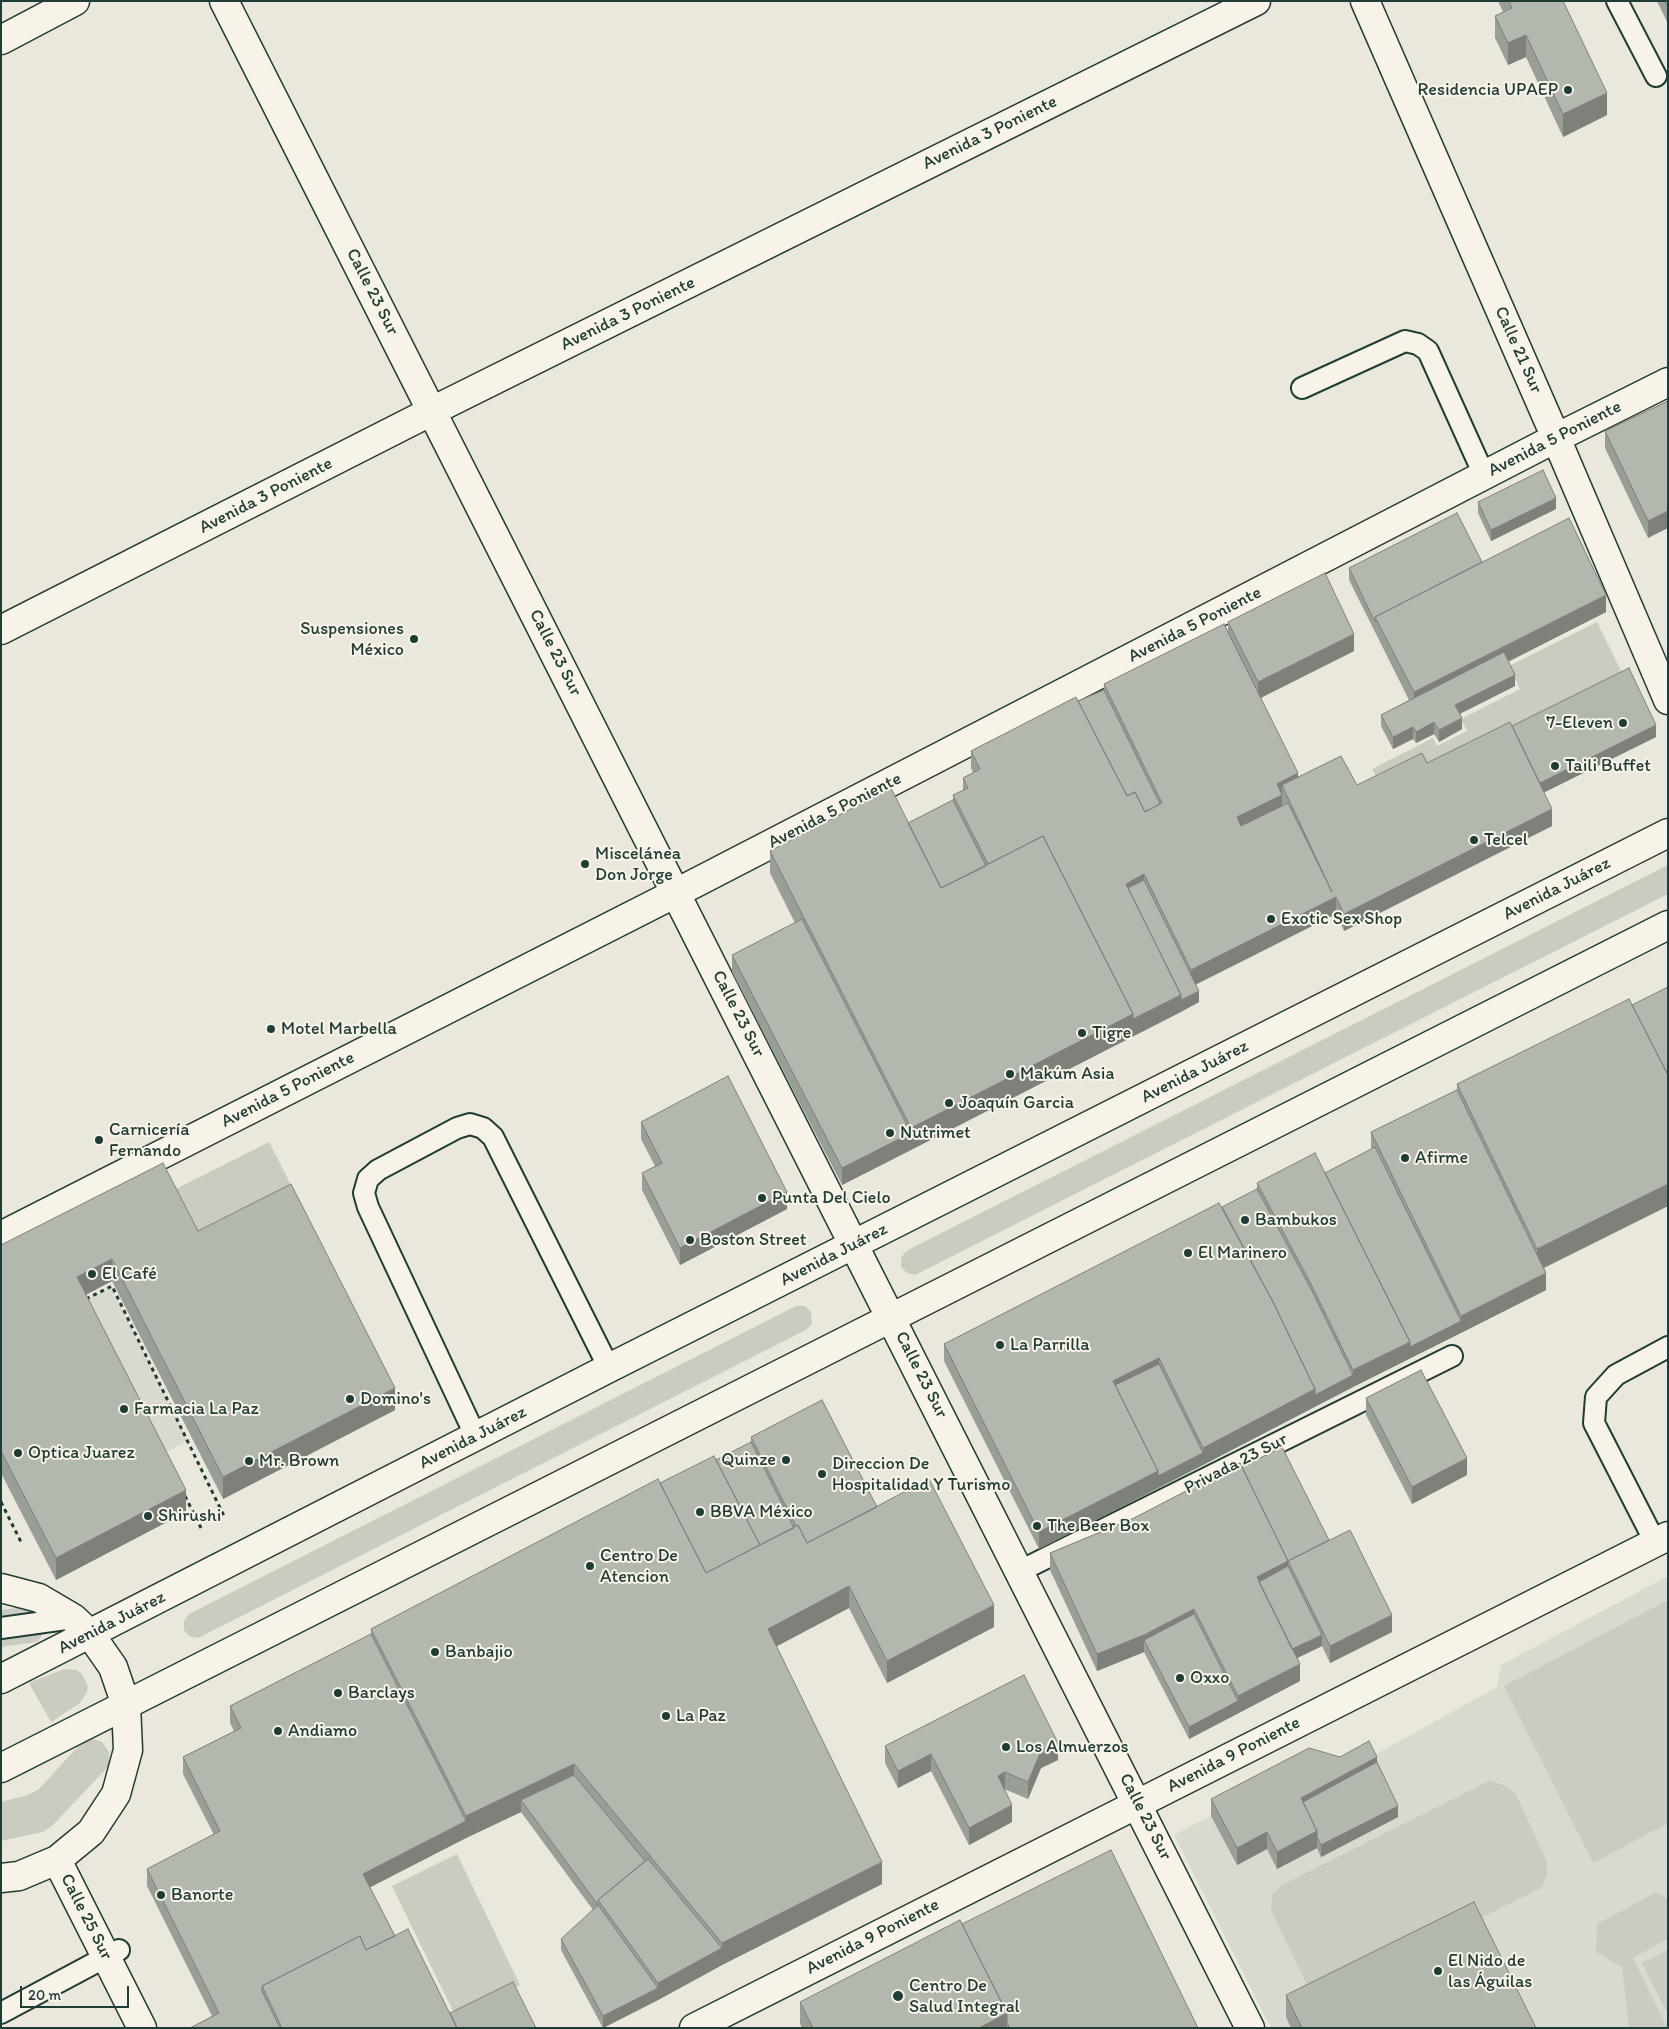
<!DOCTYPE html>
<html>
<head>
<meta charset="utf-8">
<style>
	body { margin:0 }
	#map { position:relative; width:1669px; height:2029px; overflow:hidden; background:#eae8dd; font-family:Itim,sans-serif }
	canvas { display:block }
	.frame { position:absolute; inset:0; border:2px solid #1f3d34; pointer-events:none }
	.scale { position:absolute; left:20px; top:1986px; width:109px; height:22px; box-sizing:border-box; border:2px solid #1f3d34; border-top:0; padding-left:6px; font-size:15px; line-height:18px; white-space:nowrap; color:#1f3d34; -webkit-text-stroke:4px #f7f3e8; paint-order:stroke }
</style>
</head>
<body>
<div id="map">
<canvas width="1669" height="2029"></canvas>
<div class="frame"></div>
<div class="scale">20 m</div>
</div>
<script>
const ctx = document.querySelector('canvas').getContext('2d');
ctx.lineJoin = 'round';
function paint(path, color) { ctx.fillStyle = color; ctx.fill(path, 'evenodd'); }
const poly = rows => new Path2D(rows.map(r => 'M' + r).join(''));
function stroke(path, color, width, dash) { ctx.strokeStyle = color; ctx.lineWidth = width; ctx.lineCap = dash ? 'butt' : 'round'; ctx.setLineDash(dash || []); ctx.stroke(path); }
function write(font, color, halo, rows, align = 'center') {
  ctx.font = font + ' Itim,sans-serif'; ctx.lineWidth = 4; ctx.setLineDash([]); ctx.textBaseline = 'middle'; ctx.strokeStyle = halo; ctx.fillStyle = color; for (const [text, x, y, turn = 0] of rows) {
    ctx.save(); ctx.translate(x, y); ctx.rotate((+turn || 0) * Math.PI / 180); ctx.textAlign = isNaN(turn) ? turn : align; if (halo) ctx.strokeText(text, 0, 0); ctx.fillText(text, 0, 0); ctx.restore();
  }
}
paint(poly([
	[111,1287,188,1441,158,1456,82,1302],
	[1668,1576,1668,2028,1271,2028,1174,1835,1309,1765,1369,1758,1497,1687,1501,1665]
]), '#d9dacf');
paint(poly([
	[1597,622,1624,677,1381,786,1372,769,1433,738,1437,746,1467,731,1461,719,1520,689,1509,666],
	[1668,865,1668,894,915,1275,907,1273,901,1267,901,1258,906,1251],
	[269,1142,295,1193,201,1240,176,1189],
	[796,1306,805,1306,811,1312,812,1324,806,1330,198,1638,189,1636,184,1630,184,1621,189,1614],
	[1668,1600,1668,1823,1593,1863,1504,1686],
	[24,1607,37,1610,45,1625,44,1632,37,1642,1,1647,1,1610],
	[64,1669,77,1670,82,1674,88,1686,87,1692,80,1703,51,1722,29,1683],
	[90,1738,102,1742,109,1752,109,1765,105,1770,53,1825,43,1832,1,1841,1,1802,28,1795,39,1789,84,1740],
	[1489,1781,1504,1785,1515,1792,1547,1862,1547,1875,1541,1888,1328,1994,1307,1985,1271,1910,1272,1895,1282,1885],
	[457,1854,520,1985,456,2017,392,1886],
	[1657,1892,1668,1900,1668,1939,1633,1958,1667,2028,1629,2028,1622,1967,1596,1952,1597,1924],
	[1668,1950,1668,2014,1642,1963]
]), '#c8ccc1');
const service = poly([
	[1617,1,1656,76],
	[1302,388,1405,341,1418,344,1428,351,1484,475],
	[476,1437,368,1207,364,1193,368,1179,378,1170,457,1128,470,1124,483,1128,493,1137,609,1368],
	[1655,1542,1594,1423,1596,1397,1616,1375,1668,1347],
	[1020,1571,1452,1356],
	[1,1628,73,1618],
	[1,2013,119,1950]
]);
const minor = poly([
	[1365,1,1556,438,1668,700],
	[1,40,75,1],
	[1,630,432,411,1256,1],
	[1,1236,676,893,1556,438,1668,382],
	[694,2028,1668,1536]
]);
const secondary = poly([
	[224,1,1250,2028],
	[1,1588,39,1598,73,1618,90,1634,113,1667,126,1705,128,1750,116,1794,91,1832,57,1860,19,1876,1,1878],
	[1,1679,609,1368,1668,833],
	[1,1768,1668,925],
	[57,1860,142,2028]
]);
stroke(service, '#1f3d34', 24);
stroke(minor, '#1f3d34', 31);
stroke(secondary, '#1f3d34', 31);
stroke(poly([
	[86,1299,112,1286,224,1516],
	[185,1496,201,1528],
	[1,1502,22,1544]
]), '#1f3d34', 3, [4, 4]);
stroke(service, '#f7f3e8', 20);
stroke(minor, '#f7f3e8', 28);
stroke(secondary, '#f7f3e8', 28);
paint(poly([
	[1498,1,1563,1,1607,115,1563,137,1526,57,1508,65,1495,38,1495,16,1503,12],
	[1657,1,1668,1,1668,24],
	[1668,401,1648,538,1605,448,1605,431],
	[1478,502,1556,509,1491,541,1478,513],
	[1482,562,1606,612,1508,662,1515,686,1460,714,1462,729,1439,742,1434,734,1416,743,1413,739,1393,749,1381,726,1381,715,1409,700,1349,580,1349,568],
	[1228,622,1354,651,1261,698,1298,777,1357,785,1427,763,1512,726,1656,737,1544,792,1552,826,1344,931,1336,914,1196,984,1199,1002,842,1185,732,972,732,955,795,923,770,873,770,851,908,823,953,800,953,795,963,790,963,778,973,773,971,768,971,751,1104,690,1104,684,1228,632],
	[1457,1084,1668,1206,1544,1268,1546,1290,1353,1387,1203,1465,1039,1549,944,1361,944,1344,1222,1207,1257,1189,1257,1183,1325,1173,1371,1149,1371,1132,1457,1090],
	[641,1122,787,1209,680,1265,642,1190,642,1173,655,1166,641,1139],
	[198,1231,395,1410,223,1499,112,1281,86,1295,186,1512,56,1580,1,1473,1,1245],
	[1366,1398,1467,1475,1412,1504,1366,1415],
	[751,1437,877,1507,994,1627,887,1683,849,1608,776,1646,882,1884,722,1965,658,2000,603,2028,561,1950,561,1939,593,1910,521,1812,466,1838,370,1887,395,1936,450,2013,536,2028,190,2028,212,2016,147,1886,147,1869,214,1835,183,1774,183,1757,234,1731,230,1723,230,1706,371,1634,371,1629,660,1483,716,1460,751,1442],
	[1242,1467,1329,1540,1392,1632,1330,1663,1322,1646,1297,1658,1300,1681,1189,1739,1144,1652,1097,1671,1050,1570,1050,1553,1134,1518],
	[885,1746,1058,1760,1041,1768,1028,1799,1004,1789,1012,1822,969,1845,931,1771,898,1788,885,1763],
	[1377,1762,1398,1817,1321,1857,1317,1848,1277,1869,1267,1849,1237,1865,1211,1816,1211,1799],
	[962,1924,1198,2028,802,2028,800,2024,800,2002],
	[1286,1995,1536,2028,1291,2028,1286,2017]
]), '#999e96');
paint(poly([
	[1526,35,1526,57,1508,65,1508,43],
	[1607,93,1607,115,1563,137,1563,114],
	[1556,498,1556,509,1491,541,1491,530],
	[1668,511,1668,528,1648,538,1648,521],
	[1606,595,1606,612,1414,709,1414,692],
	[1354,634,1354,651,1258,699,1258,682],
	[1515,675,1515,686,1455,716,1455,705],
	[1462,718,1462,729,1439,742,1439,730],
	[1434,722,1434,734,1416,743,1416,732],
	[1656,725,1656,737,1537,796,1537,784],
	[1413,727,1413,739,1393,749,1393,737],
	[1298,773,1298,790,1282,785,1282,812,1237,834,1237,817,1277,784],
	[1552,809,1552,826,1344,931,1344,914],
	[1144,874,1144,891,1131,898,1126,884],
	[1336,897,1336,914,1191,987,1191,970],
	[1199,991,1199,1002,1181,1012,1181,1000],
	[1181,995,1181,1012,911,1150,911,1128,1133,1014],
	[911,1133,911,1150,842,1185,842,1168],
	[1668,1184,1668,1206,1537,1271,1537,1249],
	[787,1192,787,1209,680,1265,680,1248],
	[112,1259,112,1281,77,1299,77,1277],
	[1546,1273,1546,1290,1461,1333,1461,1316],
	[1461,1321,1461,1333,1353,1387,1203,1465,1039,1549,1039,1532,1158,1471,1203,1453,1203,1448,1315,1389,1353,1375,1353,1370,1410,1342],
	[1159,1358,1159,1376,1118,1396,1113,1381],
	[395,1388,395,1410,223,1499,223,1477],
	[1467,1458,1467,1475,1412,1504,1412,1487],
	[186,1490,186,1512,56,1580,56,1558],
	[1288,1561,1288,1578,1261,1592,1257,1577],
	[849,1586,849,1608,768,1651,768,1629],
	[994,1605,994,1627,887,1683,887,1661],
	[1194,1609,1194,1626,1144,1640,1144,1652,1097,1671,1097,1654],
	[1392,1615,1392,1632,1330,1663,1330,1646],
	[1322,1635,1322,1646,1289,1662,1289,1650],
	[1300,1664,1300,1681,1189,1739,1189,1727,1238,1701,1238,1696],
	[1058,1743,1058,1760,1041,1768,1028,1799,1028,1782,1041,1751],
	[931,1754,931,1771,898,1788,898,1771],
	[1377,1757,1377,1774,1305,1813,1301,1798],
	[574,1764,574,1787,521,1800,521,1812,466,1838,363,1891,363,1874,466,1821,466,1816],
	[1005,1772,1005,1789,998,1793,998,1776],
	[1012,1805,1012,1822,969,1845,969,1828],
	[1398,1806,1398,1817,1321,1857,1321,1845],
	[1317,1831,1317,1848,1277,1869,1277,1852],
	[1267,1832,1267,1849,1237,1865,1237,1848],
	[882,1862,882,1884,722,1965,658,2000,603,2028,603,2016,658,1988,658,1983,722,1948,722,1943],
	[1007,2013,1007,2028,979,2028]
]), '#7d817a');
const building = poly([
	[1509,1,1563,1,1607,93,1563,114,1526,35,1508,43,1495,16,1512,8,1509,1],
	[1665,1,1668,1,1668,7,1665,1],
	[1668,401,1668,511,1648,521,1605,431,1668,401],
	[1543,470,1556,498,1491,530,1478,502,1543,470],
	[1457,513,1482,562,1375,617,1375,622,1349,568,1457,513],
	[1569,518,1606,595,1414,692,1375,617,1569,518],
	[1325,573,1354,634,1258,682,1228,622,1325,573],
	[1224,624,1298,773,1277,784,1282,795,1237,817,1241,826,1288,803,1332,892,1282,785,1341,756,1357,785,1422,753,1427,763,1510,722,1552,809,1344,914,1336,897,1191,970,1144,874,1126,884,1181,995,1133,1019,1133,1014,1043,836,988,864,953,795,968,788,963,778,980,769,971,751,1076,697,1127,796,1135,792,1145,812,1162,803,1104,684,1224,624],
	[1504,652,1515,675,1455,705,1462,718,1439,730,1434,722,1416,732,1413,727,1393,737,1381,715,1504,652],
	[1629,668,1656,725,1540,783,1512,726,1629,668],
	[1104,690,1160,804,1145,812,1135,792,1127,796,1078,701,1104,690],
	[891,788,941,888,1043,836,1133,1014,911,1128,770,851,891,788],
	[953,800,986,866,941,888,908,823,953,800],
	[1144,880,1199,991,1181,1000,1181,995,1128,888,1144,880],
	[802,919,911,1133,842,1168,732,955,802,919],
	[1668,987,1668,1075,1632,1005,1668,987],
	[1629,999,1668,1075,1668,1184,1537,1249,1457,1084,1629,999],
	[728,1076,787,1192,680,1248,642,1173,662,1163,641,1122,728,1076],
	[1457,1090,1546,1273,1461,1316,1371,1132,1457,1090],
	[1375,1147,1461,1321,1410,1347,1410,1342,1325,1173,1375,1147],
	[1315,1153,1410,1342,1353,1370,1311,1284,1257,1183,1315,1153],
	[163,1163,198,1231,291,1184,395,1388,223,1477,112,1259,77,1277,186,1490,56,1558,1,1451,1,1245,163,1163],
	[1257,1189,1311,1289,1353,1375,1315,1395,1315,1389,1273,1302,1222,1207,1257,1189],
	[1219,1203,1273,1302,1315,1389,1203,1448,1159,1358,1113,1381,1158,1471,1039,1532,944,1344,1219,1203],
	[1159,1364,1203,1453,1158,1476,1158,1471,1115,1385,1159,1364],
	[1421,1370,1467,1458,1412,1487,1366,1398,1421,1370],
	[822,1400,877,1507,807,1543,798,1525,796,1526,751,1437,822,1400],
	[751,1442,794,1528,760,1545,716,1460,751,1442],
	[1282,1447,1329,1540,1288,1561,1242,1467,1282,1447],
	[714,1456,760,1545,706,1573,660,1483,714,1456],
	[1240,1463,1288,1561,1350,1530,1392,1615,1330,1646,1288,1561,1257,1577,1300,1664,1238,1696,1194,1609,1144,1635,1097,1654,1050,1553,1134,1518,1240,1463],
	[658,1479,706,1573,798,1525,807,1543,929,1479,994,1605,887,1661,849,1586,768,1629,882,1862,722,1943,574,1764,466,1816,371,1629,658,1479],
	[1288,1566,1322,1635,1292,1649,1259,1582,1288,1566],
	[1194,1614,1238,1701,1189,1727,1144,1640,1194,1614],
	[371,1634,466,1821,363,1874,395,1936,366,1950,360,1936,262,1986,262,1991,280,2028,190,2028,219,2013,147,1869,220,1831,183,1757,241,1728,230,1706,371,1634],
	[1024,1675,1058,1743,1041,1751,1028,1782,1005,1772,998,1776,1012,1805,969,1828,931,1754,898,1771,885,1746,1024,1675],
	[1369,1741,1377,1757,1301,1798,1317,1831,1277,1852,1267,1832,1237,1848,1211,1799,1309,1748,1340,1757,1369,1741],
	[1377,1762,1398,1806,1321,1845,1317,1837,1317,1831,1303,1802,1377,1762],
	[574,1775,645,1861,598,1900,598,1905,521,1800,574,1775],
	[1111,1850,1198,2028,1010,2028,1007,2022,1007,2013,962,1924,1111,1850],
	[648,1859,722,1948,658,1983,598,1900,648,1859],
	[1474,1902,1536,2028,1302,2028,1286,1995,1474,1902],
	[598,1905,658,1988,603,2016,561,1939,598,1905],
	[960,1920,1007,2013,979,2028,813,2028,800,2002,960,1920],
	[408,1929,457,2028,282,2028,262,1986,360,1936,366,1950,408,1929],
	[513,1982,536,2028,457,2028,450,2013,513,1982]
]);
paint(building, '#b2b8ae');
stroke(building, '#7d817a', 1);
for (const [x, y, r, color] of [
	[1568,90,5,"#1f3d34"],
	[414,639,5,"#1f3d34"],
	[1623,723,5,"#1f3d34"],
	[1555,766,5,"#1f3d34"],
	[1474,840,5,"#1f3d34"],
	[585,864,5,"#1f3d34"],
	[1271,919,5,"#1f3d34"],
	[271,1029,5,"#1f3d34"],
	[1082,1033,5,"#1f3d34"],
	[1010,1074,5,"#1f3d34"],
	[949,1103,5,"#1f3d34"],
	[890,1133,5,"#1f3d34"],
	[99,1140,5,"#1f3d34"],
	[1405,1158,5,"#1f3d34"],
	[762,1198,5,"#1f3d34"],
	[1245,1220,5,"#1f3d34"],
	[690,1240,5,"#1f3d34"],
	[1188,1253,5,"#1f3d34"],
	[92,1274,5,"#1f3d34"],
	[1000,1345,5,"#1f3d34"],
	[350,1399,5,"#1f3d34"],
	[124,1409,5,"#1f3d34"],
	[18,1453,5,"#1f3d34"],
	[786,1460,5,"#1f3d34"],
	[249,1461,5,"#1f3d34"],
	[822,1474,5,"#1f3d34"],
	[700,1512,5,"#1f3d34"],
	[148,1516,5,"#1f3d34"],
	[1037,1526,5,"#1f3d34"],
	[590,1566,5,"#1f3d34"],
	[435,1652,5,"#1f3d34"],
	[1180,1678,5,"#1f3d34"],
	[338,1693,5,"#1f3d34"],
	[666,1716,5,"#1f3d34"],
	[278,1731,5,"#1f3d34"],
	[1006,1747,5,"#1f3d34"],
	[161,1895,5,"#1f3d34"],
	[1438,1971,5,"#1f3d34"],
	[898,1996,6,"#1f3d34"]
]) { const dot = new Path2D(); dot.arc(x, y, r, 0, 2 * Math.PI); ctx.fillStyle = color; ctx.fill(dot); stroke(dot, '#f7f3e8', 2); }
write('18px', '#1f3d34', '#f7f3e8', [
	["Residencia UPAEP",1558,90,"right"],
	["Suspensiones",404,629,"right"],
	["México",404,650,"right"],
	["7-Eleven",1613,723,"right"],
	["Taili Buffet",1565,766],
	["Telcel",1484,840],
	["Miscelánea",595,854],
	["Don Jorge",595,875],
	["Exotic Sex Shop",1281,919],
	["Motel Marbella",281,1029],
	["Tigre",1092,1033],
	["Makúm Asia",1020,1074],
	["Joaquín Garcia",959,1103],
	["Carnicería",109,1130],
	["Fernando",109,1151],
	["Nutrimet",900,1133],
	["Afirme",1415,1158],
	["Punta Del Cielo",772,1198],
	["Bambukos",1255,1220],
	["Boston Street",700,1240],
	["El Marinero",1198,1253],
	["El Café",102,1274],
	["La Parrilla",1010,1345],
	["Domino's",360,1399],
	["Farmacia La Paz",134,1409],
	["Optica Juarez",28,1453],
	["Quinze",776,1460,"right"],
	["Mr. Brown",259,1461],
	["Direccion De",832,1464],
	["Hospitalidad Y Turismo",832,1485],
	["BBVA México",710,1512],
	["Shirushi",158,1516],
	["The Beer Box",1047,1526],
	["Centro De",600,1556],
	["Atencion",600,1577],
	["Banbajio",445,1652],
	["Oxxo",1190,1678],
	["Barclays",348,1693],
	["La Paz",676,1716],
	["Andiamo",288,1731],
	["Los Almuerzos",1016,1747],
	["Banorte",171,1895],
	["El Nido de",1448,1961],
	["las Águilas",1448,1982],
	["Centro De",909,1986],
	["Salud Integral",909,2007]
], 'left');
write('18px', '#1f3d34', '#f7f3e8', [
	["Avenida 3 Poniente",990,133,-26],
	["Calle 23 Sur",372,292,63],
	["Avenida 3 Poniente",628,314,-26],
	["Calle 21 Sur",1518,350,66],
	["Avenida 5 Poniente",1555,439,-27],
	["Avenida 3 Poniente",266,496,-27],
	["Avenida 5 Poniente",1195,625,-27],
	["Calle 23 Sur",555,653,63],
	["Avenida 5 Poniente",835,811,-27],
	["Avenida Juárez",1557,889,-27],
	["Calle 23 Sur",738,1014,63],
	["Avenida Juárez",1195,1072,-27],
	["Avenida 5 Poniente",288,1090,-27],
	["Avenida Juárez",834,1255,-27],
	["Calle 23 Sur",921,1375,63],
	["Avenida Juárez",473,1438,-27],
	["Privada 23 Sur",1236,1464,-27],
	["Avenida Juárez",112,1623,-27],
	["Avenida 9 Poniente",1234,1755,-27],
	["Calle 23 Sur",1145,1817,63],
	["Calle 25 Sur",86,1917,63],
	["Avenida 9 Poniente",873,1937,-27]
]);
</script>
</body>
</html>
